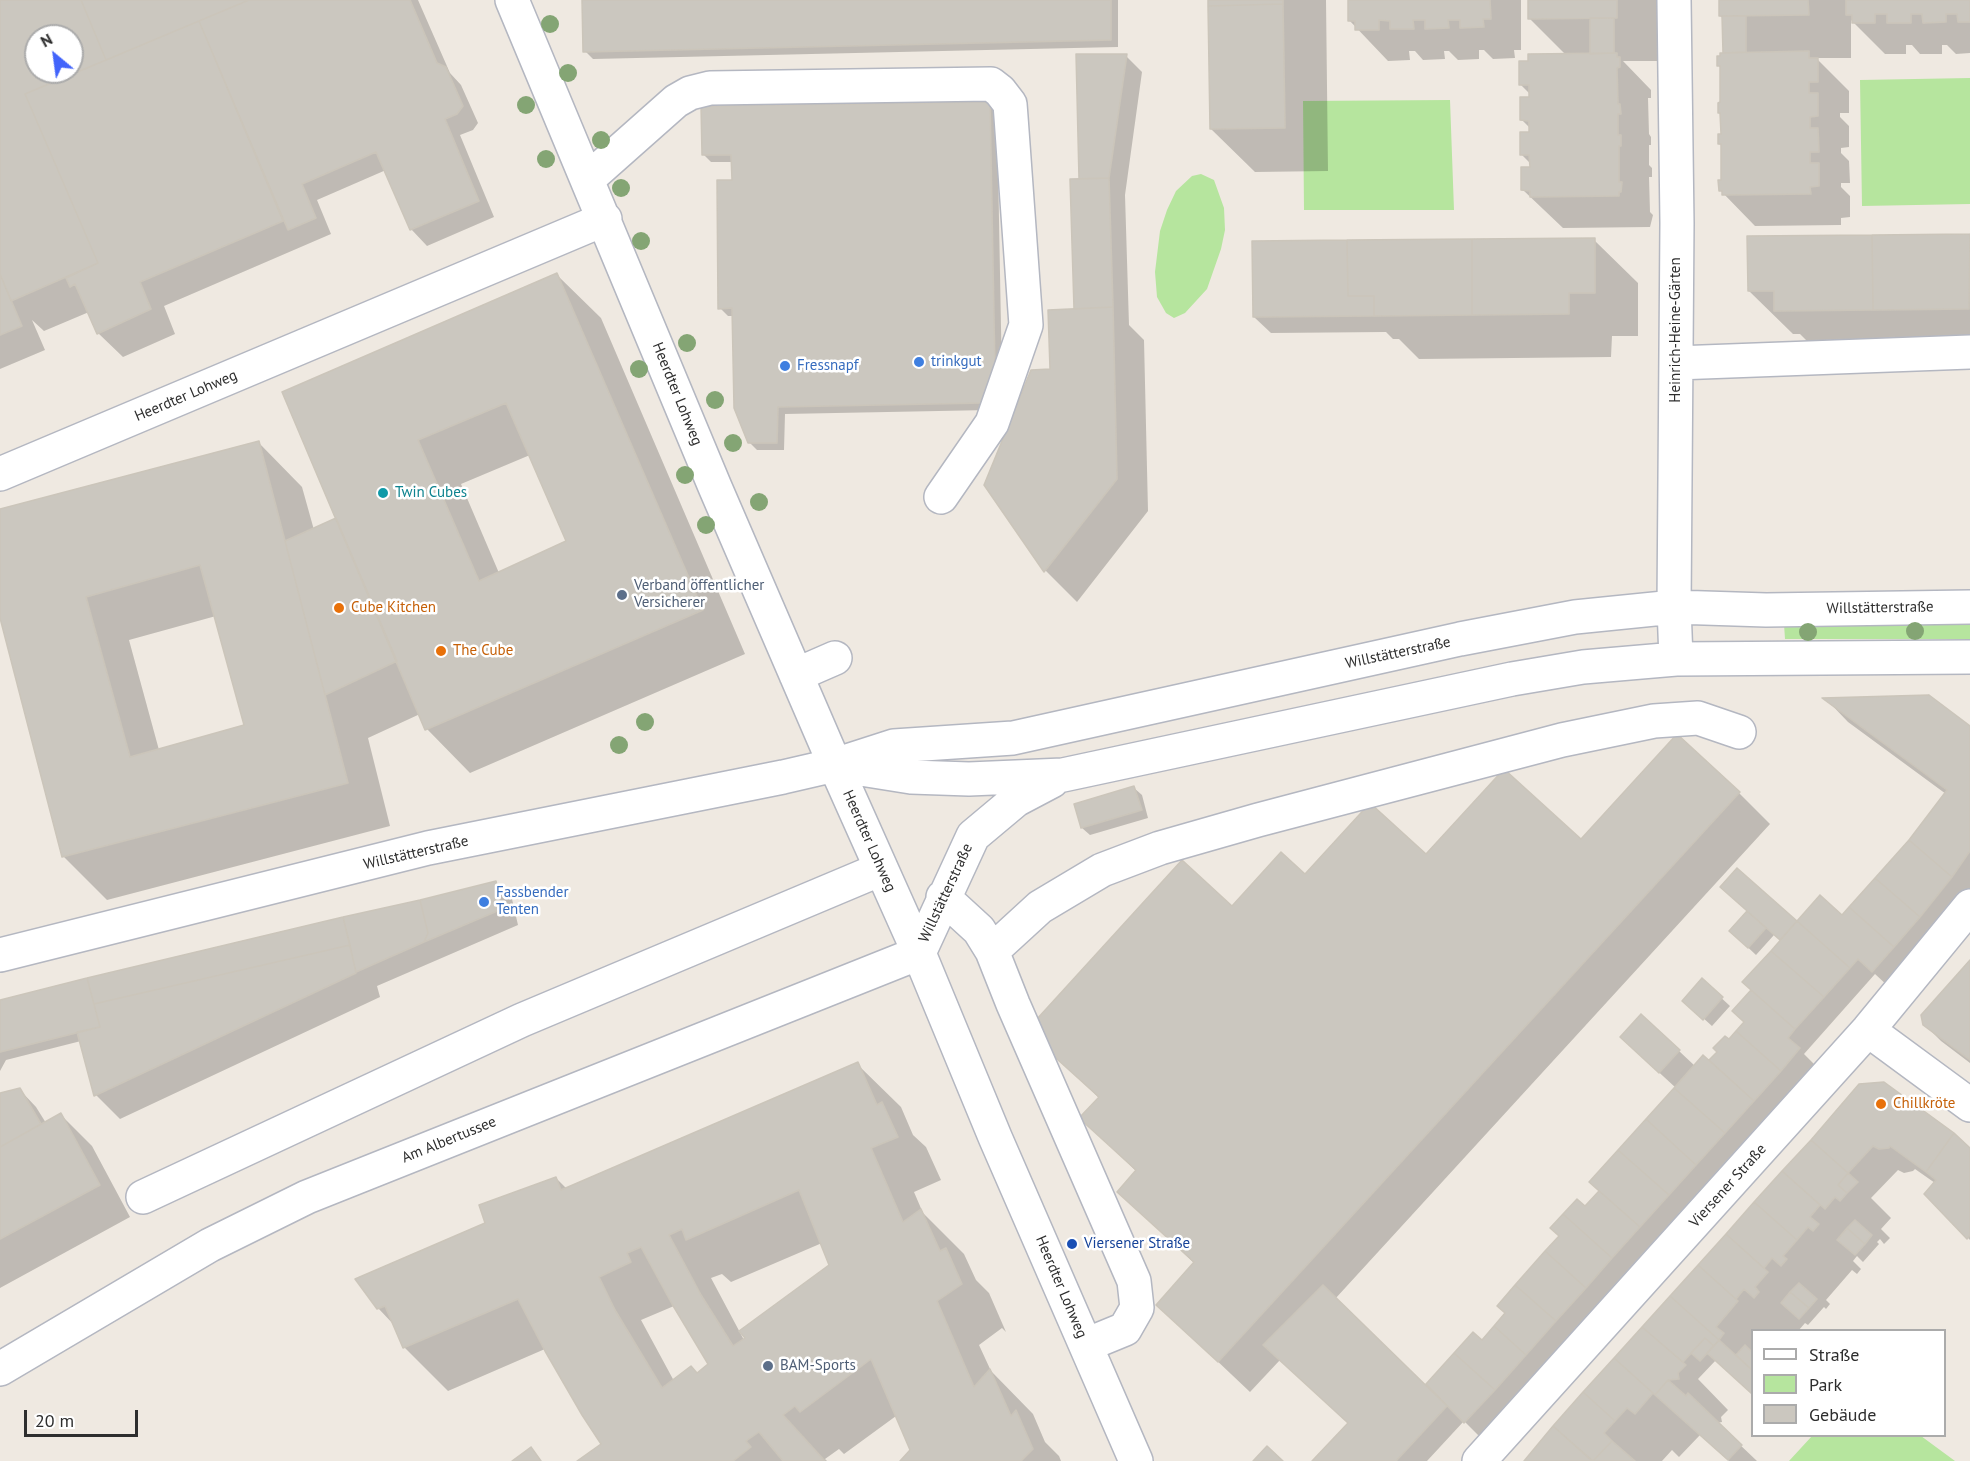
<!DOCTYPE html>
<html>
<head>
<meta charset="utf-8">
<style>
	body { margin:0 }
	#map { position:relative; width:1970px; height:1461px; overflow:hidden; background:#efe9e1; font-family:"PT Sans",sans-serif }
	canvas { display:block }
	.legend { position:absolute; left:1751px; top:1329px; width:195px; height:108px; box-sizing:border-box; background:#fff; border:2px solid #ababab; margin:0; padding:8px 10px; list-style:none; font-size:18px; color:#2e2e2e }
	.legend li { display:flex; align-items:center; gap:12px; height:30px }
	.legend b { width:30px; border:2px solid #ababab }
	.north { position:absolute; left:24px; top:24px; width:60px; height:60px; box-sizing:border-box; background:#fff; border:2px solid #ababab; border-radius:50%; rotate:331deg; font-size:16px; font-weight:700; line-height:24px; text-align:center; color:#2e2e2e }
	.north::after { content:''; display:block; margin:auto; width:21px; height:27px; background:#4264fb; clip-path:polygon(50% 0,100% 100%,50% 72%,0 100%) }
	.scale { position:absolute; left:24px; top:1410px; width:114px; height:27px; box-sizing:border-box; border:3px solid #2e2e2e; border-top:0; padding-left:8px; font-size:18px; line-height:21px; white-space:nowrap; color:#2e2e2e; -webkit-text-stroke:4px #fff; paint-order:stroke }
</style>
</head>
<body>
<div id="map">
<canvas width="1970" height="1461"></canvas>
<ul class="legend">
<li><b style="height:8px;background:#fff"></b>Straße</li>
<li><b style="height:16px;background:#b6e59e"></b>Park</li>
<li><b style="height:16px;background:#cbc7bf"></b>Gebäude</li>
</ul>
<div class="north">N</div>
<div class="scale">20 m</div>
</div>
<script>
const ctx = document.querySelector('canvas').getContext('2d');
ctx.lineJoin = 'round';
function paint(path, color) { ctx.fillStyle = color; ctx.fill(path, 'evenodd'); }
const poly = rows => new Path2D(rows.map(r => 'M' + r).join(''));
function stroke(path, color, width, dash) { ctx.strokeStyle = color; ctx.lineWidth = width; ctx.lineCap = dash ? 'butt' : 'round'; ctx.setLineDash(dash || []); ctx.stroke(path); }
function write(font, color, halo, rows, align = 'center') {
  ctx.font = font + ' "PT Sans",sans-serif'; ctx.lineWidth = 5; ctx.setLineDash([]); ctx.textBaseline = 'middle'; ctx.strokeStyle = halo; ctx.fillStyle = color; for (const [text, x, y, turn = 0] of rows) {
    ctx.save(); ctx.translate(x, y); ctx.rotate((+turn || 0) * Math.PI / 180); ctx.textAlign = isNaN(turn) ? turn : align; if (halo) ctx.strokeText(text, 0, 0); ctx.fillText(text, 0, 0); ctx.restore();
  }
}
paint(poly([
	[1970,78,1970,204,1862,206,1860,80],
	[1450,100,1454,210,1304,210,1303,101],
	[1201,174,1214,180,1224,208,1225,230,1221,249,1207,289,1185,313,1174,318,1166,313,1157,297,1155,272,1160,231,1167,210,1176,191,1192,176],
	[1970,623,1970,639,1785,639,1784,624],
	[1812,1436,1921,1436,1955,1461,1789,1461]
]), '#b6e59e');
paint(poly([
	[0,0,418,0,450,73,461,85,478,123,473,130,460,135,494,217,427,246,411,229,386,170,317,200,331,234,164,306,175,334,123,357,98,333,89,312,44,331,32,320,45,350,0,369],
	[36,36,72,36,72,72,36,72],
	[583,0,1118,0,1118,47,593,59,585,51],
	[1210,0,1326,0,1328,171,1255,172,1211,129],
	[1349,0,1521,0,1521,50,1514,50,1515,58,1493,59,1484,50,1479,50,1479,59,1458,60,1449,51,1444,51,1445,59,1423,60,1415,51,1409,51,1410,60,1388,61,1349,20],
	[1529,0,1659,0,1660,61,1623,61,1651,90,1651,98,1648,98,1649,134,1651,137,1651,145,1649,145,1649,165,1652,168,1652,177,1649,177,1650,212,1653,215,1650,227,1563,228,1523,190,1531,168,1531,164,1522,155,1531,129,1522,120,1530,98,1530,94,1521,85,1566,55,1529,18],
	[1720,0,1970,0,1970,53,1956,54,1947,45,1942,45,1942,54,1920,54,1912,45,1906,45,1906,54,1885,54,1851,20,1851,58,1816,58,1849,91,1849,113,1840,113,1840,117,1849,126,1849,147,1841,148,1841,153,1849,161,1850,183,1841,183,1841,187,1850,196,1850,217,1841,218,1841,225,1755,226,1720,190,1723,182,1722,146,1719,144,1722,136,1722,115,1719,113,1722,104,1721,69,1719,66,1726,54,1724,52,1724,19,1720,16],
	[1126,56,1142,72,1125,195,1129,325,1144,340,1148,511,1077,602,1046,571,985,485,1052,371,1077,310,1081,180],
	[989,103,997,111,1002,381,990,410,785,414,784,450,757,450,749,442,734,316,728,316,720,308,733,182,733,162,711,162,703,154],
	[1970,235,1970,353,1820,354,1800,334,1793,334,1749,291,1748,237],
	[1594,240,1638,283,1638,336,1612,336,1611,357,1419,359,1399,339,1393,339,1386,332,1271,333,1254,317],
	[557,275,601,318,745,654,470,773,427,729,420,714,368,738,390,826,107,900,63,856,0,612,0,510,259,443,302,487,314,530,338,519],
	[530,455,568,541,499,573,461,484],
	[216,616,246,726,159,750,129,640],
	[1826,699,1970,728,1970,894,1889,987,1875,974,1804,1054,1815,1065,1481,1438,1464,1421,1427,1461,1314,1461,1349,1424,1280,1360,1250,1392,1158,1305,1195,1264,1119,1192,1137,1172,1081,1118,1099,1098,1029,1031,1232,908,1305,876,1426,856,1581,842,1739,793,1770,824,1335,1299,1426,1386,1473,1334,1482,1342,1507,1314,1585,1208,1601,1191,1676,1088,1638,1053,1679,1051,1695,1066,1709,1063,1745,1023,1734,1011,1753,990,1781,941,1774,935,1756,955,1739,939,1748,912,1722,887,1737,870,1797,923,1842,917,1910,841,1946,794,1848,722],
	[1134,788,1142,795,1148,818,1090,835,1082,828,1076,805],
	[495,883,512,899,518,925,377,986,380,997,120,1119,96,1095,81,1041,6,1060,0,1071,0,1002],
	[1970,962,1970,1063,1941,1041,1924,1024],
	[1702,980,1730,1006,1712,1026,1692,1008],
	[857,1064,901,1107,913,1135,926,1147,941,1180,914,1192,923,1213,964,1254,976,1280,989,1293,1006,1332,1002,1328,979,1345,991,1371,1033,1414,1045,1442,1059,1456,1061,1461,902,1461,911,1451,896,1416,844,1454,839,1449,825,1459,827,1461,580,1461,603,1444,545,1349,448,1391,405,1348,395,1326,378,1308,487,1224,556,1178,567,1189],
	[822,1243,831,1266,744,1340,711,1278,722,1274,731,1282],
	[674,1306,710,1365,698,1374,674,1381,641,1320],
	[20,1090,36,1107,46,1123,61,1115,92,1146,130,1217,0,1288,0,1095],
	[1812,1141,1970,1150,1970,1240,1926,1194,1935,1183,1915,1169,1913,1171,1904,1173,1898,1170,1871,1198,1891,1218,1881,1229,1890,1238,1884,1244,1880,1239,1877,1242,1879,1244,1863,1262,1857,1256,1853,1261,1861,1269,1857,1274,1852,1270,1826,1300,1830,1304,1826,1309,1824,1307,1808,1325,1805,1323,1799,1330,1752,1330,1752,1393,1716,1360,1698,1379,1728,1410,1721,1417,1722,1422,1717,1423,1757,1461,1729,1461,1700,1435,1679,1457,1672,1450,1662,1461,1524,1461]
]), '#0003');
const building = poly([
	[0,0,81,0,106,60,25,94,98,263,11,301,0,274,0,0],
	[36,36,72,36,72,72,36,72,36,36],
	[81,0,249,0,106,60,81,0],
	[249,0,410,0,437,63,446,67,463,106,457,114,445,119,479,201,410,230,376,152,302,184,316,218,288,230,199,21,249,0],
	[582,0,1111,0,1111,40,583,52,582,0],
	[1208,0,1283,0,1283,4,1208,6,1208,0],
	[1348,0,1490,0,1491,19,1483,19,1484,27,1460,28,1460,20,1448,20,1449,28,1425,29,1425,20,1413,20,1414,29,1390,29,1390,21,1379,20,1379,30,1355,30,1355,21,1348,21,1348,0],
	[1528,0,1617,0,1617,18,1528,19,1528,0],
	[1719,0,1808,0,1809,15,1719,16,1719,0],
	[1846,0,1970,0,1970,22,1958,22,1957,14,1946,14,1946,22,1923,23,1922,14,1911,14,1911,23,1887,23,1887,14,1875,14,1875,23,1852,23,1852,15,1846,15,1846,0],
	[1283,4,1285,128,1210,129,1208,6,1283,4],
	[1722,16,1746,16,1746,52,1723,53,1722,16],
	[1590,18,1614,18,1614,53,1590,54,1590,18],
	[199,21,283,221,140,282,151,309,97,334,75,284,70,287,66,278,98,263,25,94,199,21],
	[1809,51,1809,58,1818,58,1818,82,1809,82,1809,93,1818,93,1818,116,1810,117,1810,128,1818,128,1819,152,1810,152,1810,163,1819,163,1819,186,1810,187,1811,194,1722,195,1722,191,1719,191,1718,180,1721,180,1721,144,1718,144,1718,134,1721,134,1720,113,1718,113,1718,103,1720,102,1720,66,1717,66,1717,56,1720,56,1720,53,1723,53,1809,51],
	[1617,53,1617,57,1620,57,1620,67,1617,68,1618,104,1620,104,1621,114,1618,114,1618,135,1621,135,1621,146,1619,146,1619,182,1622,182,1621,192,1619,192,1619,196,1530,197,1530,191,1521,190,1521,167,1530,167,1529,155,1520,155,1520,132,1529,132,1529,121,1520,120,1520,97,1529,97,1529,85,1519,85,1519,61,1528,61,1528,54,1617,53],
	[1076,54,1127,54,1109,178,1079,179,1076,54],
	[990,102,995,373,982,403,778,407,777,443,748,443,734,408,732,308,718,309,717,180,732,180,731,155,702,155,701,106,990,102],
	[1109,178,1113,307,1074,309,1070,179,1109,178],
	[1970,234,1969,309,1873,310,1872,235,1970,234],
	[1872,235,1873,310,1774,311,1774,291,1748,291,1747,236,1872,235],
	[1595,238,1595,293,1569,293,1569,314,1472,315,1472,239,1595,238],
	[1472,239,1472,315,1374,316,1374,296,1348,296,1347,240,1472,239],
	[1347,240,1348,296,1374,296,1374,316,1253,317,1252,241,1347,240],
	[557,273,703,610,425,730,282,392,557,273],
	[506,403,566,541,479,581,418,440,506,403],
	[0,274,22,326,0,335,0,274],
	[1113,307,1117,479,1044,572,984,485,1031,370,1050,369,1048,310,1113,307],
	[259,441,348,783,62,857,0,618,0,509,259,441],
	[200,565,244,725,130,757,86,597,200,565],
	[336,518,397,661,325,695,285,541,336,518],
	[1929,695,1970,726,1970,851,1952,877,1909,840,1947,790,1822,698,1929,695],
	[1677,734,1740,792,1218,1362,1156,1305,1194,1262,1117,1192,1136,1170,1079,1118,1099,1097,1026,1031,1182,860,1232,906,1281,852,1305,874,1370,803,1426,854,1504,769,1581,839,1677,734],
	[1134,786,1142,810,1081,828,1074,804,1134,786],
	[1909,840,1952,877,1920,917,1875,878,1909,840],
	[1737,868,1797,921,1780,940,1720,887,1737,868],
	[1875,878,1920,917,1894,947,1849,907,1875,878],
	[496,881,502,909,424,942,428,933,420,900,496,881],
	[1820,895,1842,915,1849,907,1894,947,1872,972,1858,959,1850,968,1797,921,1820,895],
	[420,900,428,933,424,942,356,972,343,917,420,900],
	[1747,911,1766,928,1748,948,1729,931,1747,911],
	[343,917,350,945,94,1004,87,978,343,917],
	[1797,921,1850,968,1824,997,1771,951,1797,921],
	[350,945,356,973,94,1096,77,1032,100,1027,94,1004,350,945],
	[1771,951,1824,997,1795,1029,1742,982,1771,951],
	[1970,960,1970,1060,1923,1025,1921,1015,1970,960],
	[87,978,100,1027,0,1052,0,1000,87,978],
	[1702,978,1723,997,1703,1020,1682,1001,1702,978],
	[1751,990,1795,1029,1788,1038,1800,1048,1781,1071,1736,1031,1744,1022,1732,1011,1751,990],
	[1641,1014,1680,1050,1659,1073,1620,1037,1641,1014],
	[1736,1031,1781,1071,1754,1101,1709,1060,1717,1052,1713,1048,1725,1036,1729,1039,1736,1031],
	[1703,1055,1754,1101,1725,1133,1674,1088,1703,1055],
	[858,1062,877,1105,882,1102,898,1137,871,1148,903,1222,921,1209,940,1251,946,1248,962,1284,937,1301,974,1387,990,1369,1011,1416,1016,1410,1033,1449,1021,1461,900,1461,910,1450,871,1359,800,1412,795,1406,783,1415,825,1461,783,1461,759,1432,746,1441,751,1447,733,1461,577,1461,601,1444,582,1415,545,1351,518,1299,403,1348,385,1306,377,1309,355,1279,485,1223,479,1205,556,1177,561,1190,858,1062],
	[799,1190,829,1265,739,1331,745,1338,733,1346,701,1295,669,1235,682,1229,686,1240,799,1190],
	[641,1247,672,1304,708,1364,697,1373,691,1366,662,1388,615,1310,599,1277,631,1262,627,1253,641,1247],
	[1884,1082,1954,1133,1926,1172,1890,1146,1889,1148,1879,1149,1873,1146,1848,1173,1811,1140,1859,1084,1884,1082],
	[20,1088,41,1124,0,1147,0,1093,20,1088],
	[1674,1088,1725,1133,1696,1165,1646,1119,1674,1088],
	[61,1113,100,1185,0,1239,0,1147,61,1113],
	[1646,1119,1696,1165,1669,1195,1618,1150,1646,1119],
	[1954,1133,1970,1148,1970,1235,1967,1239,1924,1194,1936,1180,1926,1172,1954,1133],
	[1811,1140,1848,1173,1838,1185,1847,1193,1840,1201,1835,1197,1825,1209,1782,1171,1811,1140],
	[1618,1150,1669,1195,1640,1227,1589,1182,1618,1150],
	[1782,1171,1820,1205,1810,1217,1819,1224,1813,1231,1808,1227,1797,1240,1754,1202,1782,1171],
	[1848,1173,1858,1182,1847,1193,1838,1185,1848,1173],
	[1599,1191,1640,1227,1612,1258,1563,1214,1577,1199,1585,1206,1599,1191],
	[1754,1202,1797,1240,1783,1256,1787,1259,1781,1266,1772,1258,1764,1268,1726,1234,1754,1202],
	[1563,1214,1612,1258,1586,1288,1545,1251,1559,1236,1550,1228,1563,1214],
	[1855,1220,1872,1235,1865,1244,1847,1228,1855,1220],
	[1847,1228,1865,1244,1855,1255,1837,1240,1847,1228],
	[1726,1234,1768,1272,1755,1287,1759,1292,1754,1298,1744,1289,1736,1299,1698,1265,1726,1234],
	[1545,1251,1586,1288,1556,1321,1515,1285,1545,1251],
	[1698,1265,1738,1301,1716,1327,1724,1333,1719,1340,1670,1296,1698,1265],
	[1799,1283,1817,1299,1809,1308,1790,1292,1799,1283],
	[1323,1285,1447,1406,1396,1461,1312,1461,1348,1423,1263,1345,1323,1285],
	[1515,1285,1556,1321,1526,1355,1494,1326,1505,1313,1497,1306,1515,1285],
	[1790,1292,1809,1308,1799,1319,1781,1303,1790,1292],
	[1670,1296,1719,1340,1714,1346,1705,1338,1683,1362,1642,1327,1670,1296],
	[1494,1326,1526,1355,1495,1390,1454,1353,1473,1332,1482,1340,1494,1326],
	[1642,1327,1686,1365,1678,1373,1679,1379,1668,1380,1655,1395,1614,1358,1642,1327],
	[1705,1338,1714,1346,1700,1361,1691,1353,1705,1338],
	[1719,1340,1752,1370,1752,1394,1707,1353,1719,1340],
	[1745,1345,1752,1352,1752,1370,1736,1355,1745,1345],
	[1454,1353,1495,1390,1464,1423,1426,1384,1454,1353],
	[1614,1358,1653,1393,1635,1414,1627,1408,1615,1421,1583,1392,1614,1358],
	[1668,1380,1686,1396,1688,1393,1742,1445,1728,1460,1655,1395,1668,1380],
	[1583,1392,1615,1421,1604,1433,1612,1441,1593,1461,1553,1426,1583,1392],
	[1553,1426,1592,1461,1524,1461,1553,1426],
	[1612,1441,1635,1461,1593,1461,1612,1441],
	[1267,1446,1283,1461,1253,1461,1267,1446],
	[531,1447,541,1461,512,1461,531,1447]
]);
paint(building, '#cbc7bf');
stroke(building, '#cbc5ba', 1.5);
const minor = poly([
	[512,0,715,487,835,765,919,953,995,1137,1136,1461],
	[1674,0,1677,223,1674,607,1676,659],
	[588,179,676,101,690,93,710,88,991,84,1000,91,1010,104,1011,117,1026,325,992,423,941,497],
	[1676,363,1970,352],
	[0,474,605,219],
	[796,675,835,658],
	[842,766,911,777,969,779,1063,775,1512,679,1583,667,1676,659,1970,657],
	[943,897,979,930,992,951,1013,1004,1134,1281,1137,1308,1125,1329,1086,1345],
	[992,951,1040,907,1102,870,1160,848,1258,820,1562,740,1654,721,1698,718,1739,732],
	[919,953,973,836,1016,800,1052,781],
	[0,955,428,848,783,777,835,765,894,746,1013,738,1460,639,1575,617,1674,607,1766,610,1970,607],
	[1868,1030,1970,1105],
	[143,1197,522,1020,881,869],
	[0,1369,210,1245,307,1197,919,953],
	[1479,1461,1868,1030,1970,906]
]);
stroke(minor, '#b4b7c1', 36);
stroke(minor, '#fff', 33);
ctx.fillStyle = '#84a574';
for (const [x, y] of [
	[550,24],
	[568,73],
	[526,105],
	[601,140],
	[546,159],
	[621,188],
	[641,241],
	[687,343],
	[639,369],
	[715,400],
	[733,443],
	[685,475],
	[759,502],
	[706,525],
	[1915,631],
	[1808,632],
	[645,722],
	[619,745]
]) { ctx.beginPath(); ctx.arc(x, y, 9, 0, 2 * Math.PI); ctx.fill(); }
for (const [x, y, r, color] of [
	[919,362,6,"#3f7fe0"],
	[785,366,6,"#3f7fe0"],
	[383,493,6,"#0f9aa8"],
	[622,595,6,"#5c6f8a"],
	[339,608,6,"#e8710a"],
	[441,651,6,"#e8710a"],
	[484,902,6,"#3f7fe0"],
	[1881,1104,6,"#e8710a"],
	[1072,1244,6,"#1a4fb4"],
	[768,1366,6,"#5c6f8a"]
]) { const dot = new Path2D(); dot.arc(x, y, r, 0, 2 * Math.PI); ctx.fillStyle = color; ctx.fill(dot); stroke(dot, '#fff', 2); }
write('15px', '#2e2e2e', '#fff', [
	["Heinrich-Heine-Gärten",1676,330,-90],
	["Heerdter Lohweg",677,394,68],
	["Heerdter Lohweg",186,396,-23],
	["Willstätterstraße",1880,608,-1],
	["Willstätterstraße",1398,653,-12],
	["Heerdter Lohweg",869,841,66],
	["Willstätterstraße",416,853,-13],
	["Willstätterstraße",946,893,-65],
	["Am Albertussee",449,1140,-22],
	["Viersener Straße",1728,1186,-48],
	["Heerdter Lohweg",1061,1287,67]
]);
write('15px', '#366cbe', '#fff', [
	["trinkgut",931,362],
	["Fressnapf",797,366],
	["Fassbender",496,893],
	["Tenten",496,910]
], 'left');
write('15px', '#0d838f', '#fff', [
	["Twin Cubes",395,493]
], 'left');
write('15px', '#4e5e75', '#fff', [
	["Verband öffentlicher",634,586],
	["Versicherer",634,603],
	["BAM-Sports",780,1366]
], 'left');
write('15px', '#c56008', '#fff', [
	["Cube Kitchen",351,608],
	["The Cube",453,651],
	["Chillkröte",1893,1104]
], 'left');
write('15px', '#164399', '#fff', [
	["Viersener Straße",1084,1244]
], 'left');
</script>
</body>
</html>
